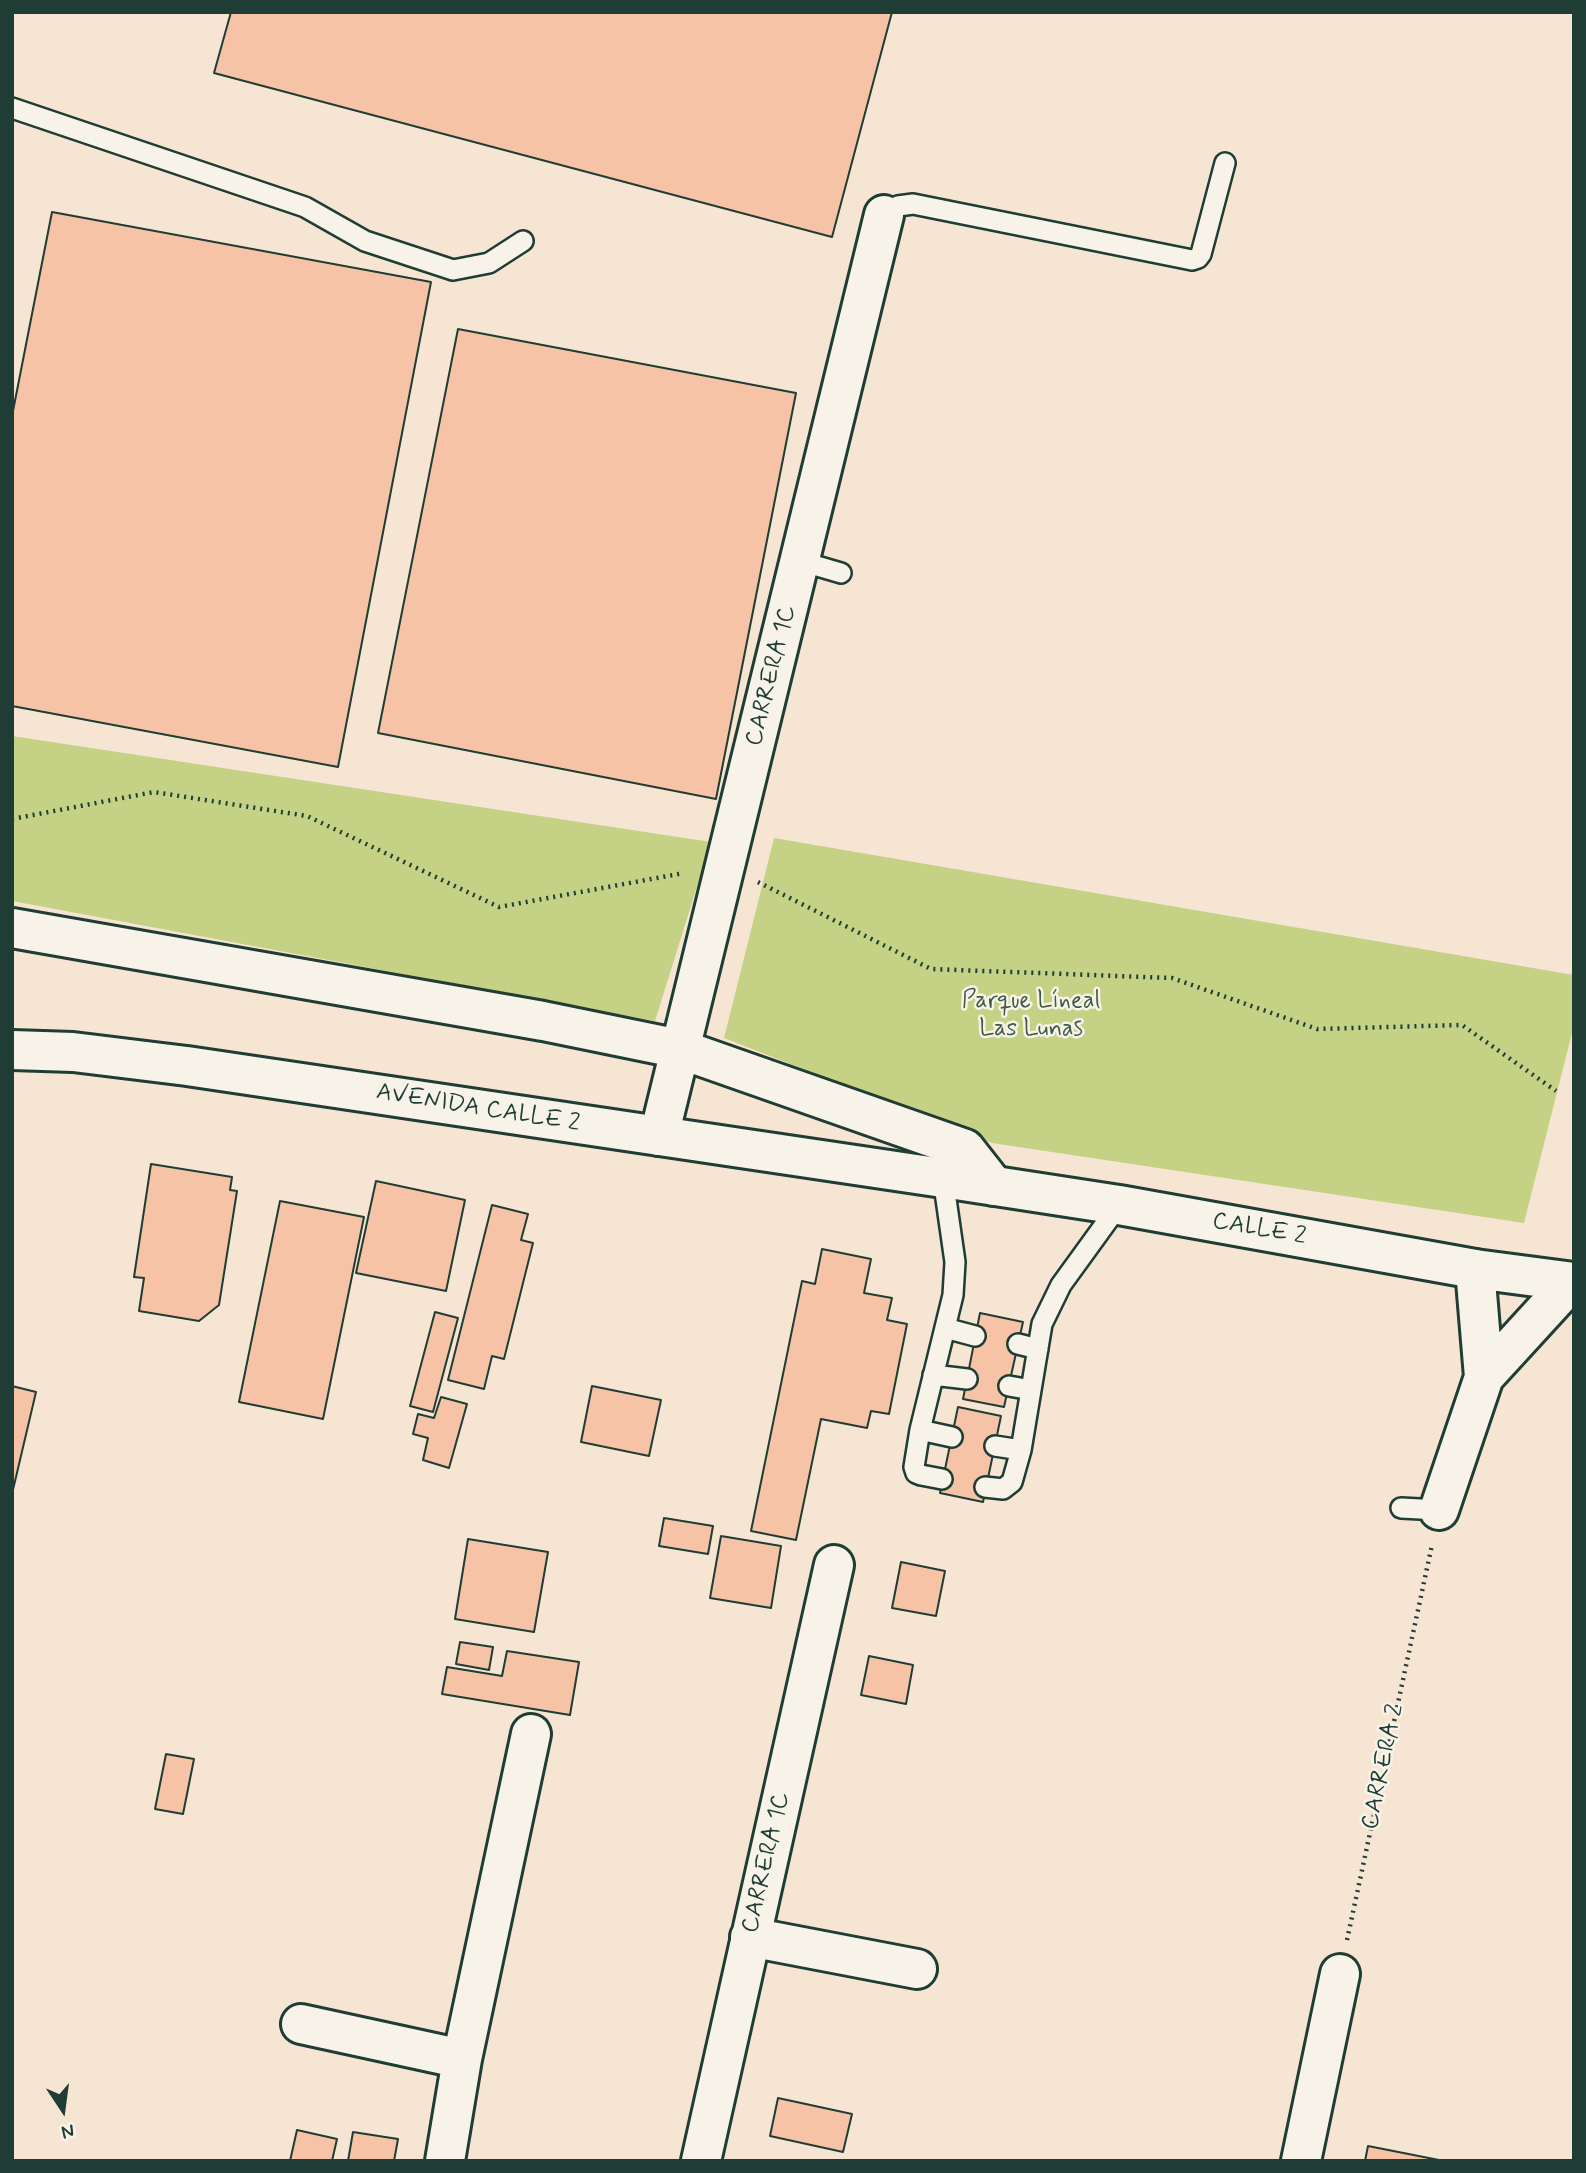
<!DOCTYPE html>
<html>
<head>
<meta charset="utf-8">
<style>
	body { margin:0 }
	#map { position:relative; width:1586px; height:2173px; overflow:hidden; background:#f7e5d4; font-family:Mynerve,sans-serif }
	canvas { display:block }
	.frame { position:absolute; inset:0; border:14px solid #1f3d34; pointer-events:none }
	.north { position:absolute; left:28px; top:2075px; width:70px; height:70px; -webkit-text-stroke:5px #f7f3e8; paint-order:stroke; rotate:167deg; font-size:19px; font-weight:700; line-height:28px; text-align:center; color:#1f3d34 }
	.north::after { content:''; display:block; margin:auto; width:24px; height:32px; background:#1f3d34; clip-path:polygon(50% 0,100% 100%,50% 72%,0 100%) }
</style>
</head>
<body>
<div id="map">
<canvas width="1586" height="2173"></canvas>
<div class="frame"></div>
<div class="north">N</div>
</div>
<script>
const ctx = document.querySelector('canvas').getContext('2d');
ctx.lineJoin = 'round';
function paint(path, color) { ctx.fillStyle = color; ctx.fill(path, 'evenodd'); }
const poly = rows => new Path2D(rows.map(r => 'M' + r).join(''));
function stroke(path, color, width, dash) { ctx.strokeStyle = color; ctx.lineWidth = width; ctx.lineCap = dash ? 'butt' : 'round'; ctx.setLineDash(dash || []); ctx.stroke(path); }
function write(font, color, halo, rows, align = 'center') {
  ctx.font = font + ' Mynerve,sans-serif'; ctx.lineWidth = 5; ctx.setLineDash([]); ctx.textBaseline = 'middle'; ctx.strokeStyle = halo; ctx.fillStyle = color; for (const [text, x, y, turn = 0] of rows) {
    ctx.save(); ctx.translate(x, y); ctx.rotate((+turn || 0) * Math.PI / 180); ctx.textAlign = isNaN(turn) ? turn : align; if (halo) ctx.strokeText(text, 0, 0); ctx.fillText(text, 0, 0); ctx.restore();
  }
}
paint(poly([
	[12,736,711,842,655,1021,12,901],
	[774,838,1574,975,1574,1025,1524,1223,992,1143,724,1038]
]), '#c5d184');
const building = poly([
	[231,12,892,12,832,237,214,73,231,12],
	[52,212,431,282,338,767,12,706,12,416,52,212],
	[458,329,796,393,716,799,378,733,458,329],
	[151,1164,232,1177,230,1190,237,1191,219,1305,199,1321,139,1311,144,1278,134,1277,151,1164],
	[376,1181,465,1200,446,1291,356,1273,376,1181],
	[280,1201,364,1217,323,1419,239,1402,280,1201],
	[492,1205,528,1214,521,1240,533,1243,504,1359,492,1356,484,1389,448,1380,492,1205],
	[822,1249,871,1259,864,1293,892,1298,887,1320,907,1324,889,1414,871,1411,867,1428,821,1419,796,1540,751,1531,802,1281,815,1284,822,1249],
	[435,1312,458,1318,433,1412,410,1406,435,1312],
	[980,1313,1023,1322,1004,1407,963,1399,980,1313],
	[12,1386,36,1392,12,1494,12,1386],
	[592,1386,661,1400,649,1456,581,1442,592,1386],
	[441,1397,467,1404,449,1468,423,1460,428,1438,413,1434,418,1414,434,1418,441,1397],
	[958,1407,1001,1416,983,1502,940,1493,958,1407],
	[664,1518,713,1526,708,1554,659,1546,664,1518],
	[721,1536,781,1546,771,1608,710,1598,721,1536],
	[468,1539,548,1552,534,1632,455,1619,468,1539],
	[901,1562,945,1571,936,1616,892,1608,901,1562],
	[460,1642,493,1647,489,1670,456,1664,460,1642],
	[507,1651,579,1662,570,1715,442,1694,447,1667,502,1676,507,1651],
	[869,1656,913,1665,906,1704,861,1695,869,1656],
	[166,1754,194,1759,183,1814,155,1809,166,1754],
	[778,2098,852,2114,843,2152,770,2136,778,2098],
	[297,2130,337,2139,332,2161,290,2161,297,2130],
	[353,2132,398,2139,394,2161,348,2161,353,2132],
	[1368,2146,1444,2161,1365,2161,1368,2146]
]);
paint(building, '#f6c3a7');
stroke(building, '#1f3d34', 2);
const lane = poly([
	[12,108,305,207,365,241,453,270,489,263,523,241],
	[884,215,898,206,913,204,1192,260,1198,258,1201,254,1225,163],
	[800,561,841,573],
	[945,1328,975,1336],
	[1018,1344,1038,1349],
	[933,1375,967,1379],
	[1009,1386,1031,1390],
	[920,1430,952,1437],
	[995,1446,1021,1450],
	[942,1479,921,1475,916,1473,914,1467,920,1430,953,1295,955,1262,943,1178],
	[985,1487,1003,1489,1012,1482,1021,1450,1042,1324,1061,1285,1119,1205],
	[1401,1508,1439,1510]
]);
const street = poly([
	[12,928,543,1021,680,1049,965,1149,994,1186],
	[659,1136,884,215],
	[1475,1269,1484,1377],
	[1439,1510,1484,1377,1571,1282],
	[750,1937,917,1969],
	[301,2024,462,2059],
	[445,2161,462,2059,531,1734],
	[701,2161,834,1565],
	[1301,2161,1340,1974]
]);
const primary = poly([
	[12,1050,73,1052,187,1066,943,1178,1119,1205,1475,1269,1574,1282]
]);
stroke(lane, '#1f3d34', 24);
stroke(street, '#1f3d34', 44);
stroke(primary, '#1f3d34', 44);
stroke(poly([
	[12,819,154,792,307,816,499,907,684,873],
	[758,882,931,969,1172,978,1317,1029,1462,1025,1556,1091],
	[1347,1940,1432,1545]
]), '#1f3d34', 4.5, [2, 5]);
stroke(lane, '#f7f3e8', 19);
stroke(street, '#f7f3e8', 38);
stroke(primary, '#f7f3e8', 38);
write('24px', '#1f3d34', '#f7f3e8', [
	["CARRERA 1C",772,676,-76],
	["AVENIDA CALLE 2",478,1109,9],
	["CALLE 2",1259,1230,10],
	["CARRERA 2",1384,1767,-78],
	["CARRERA 1C",767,1863,-77]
]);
write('24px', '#405b44', '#f7f3e8', [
	["Parque Líneal",1031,1002],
	["Las Lunas",1031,1030]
]);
</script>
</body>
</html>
